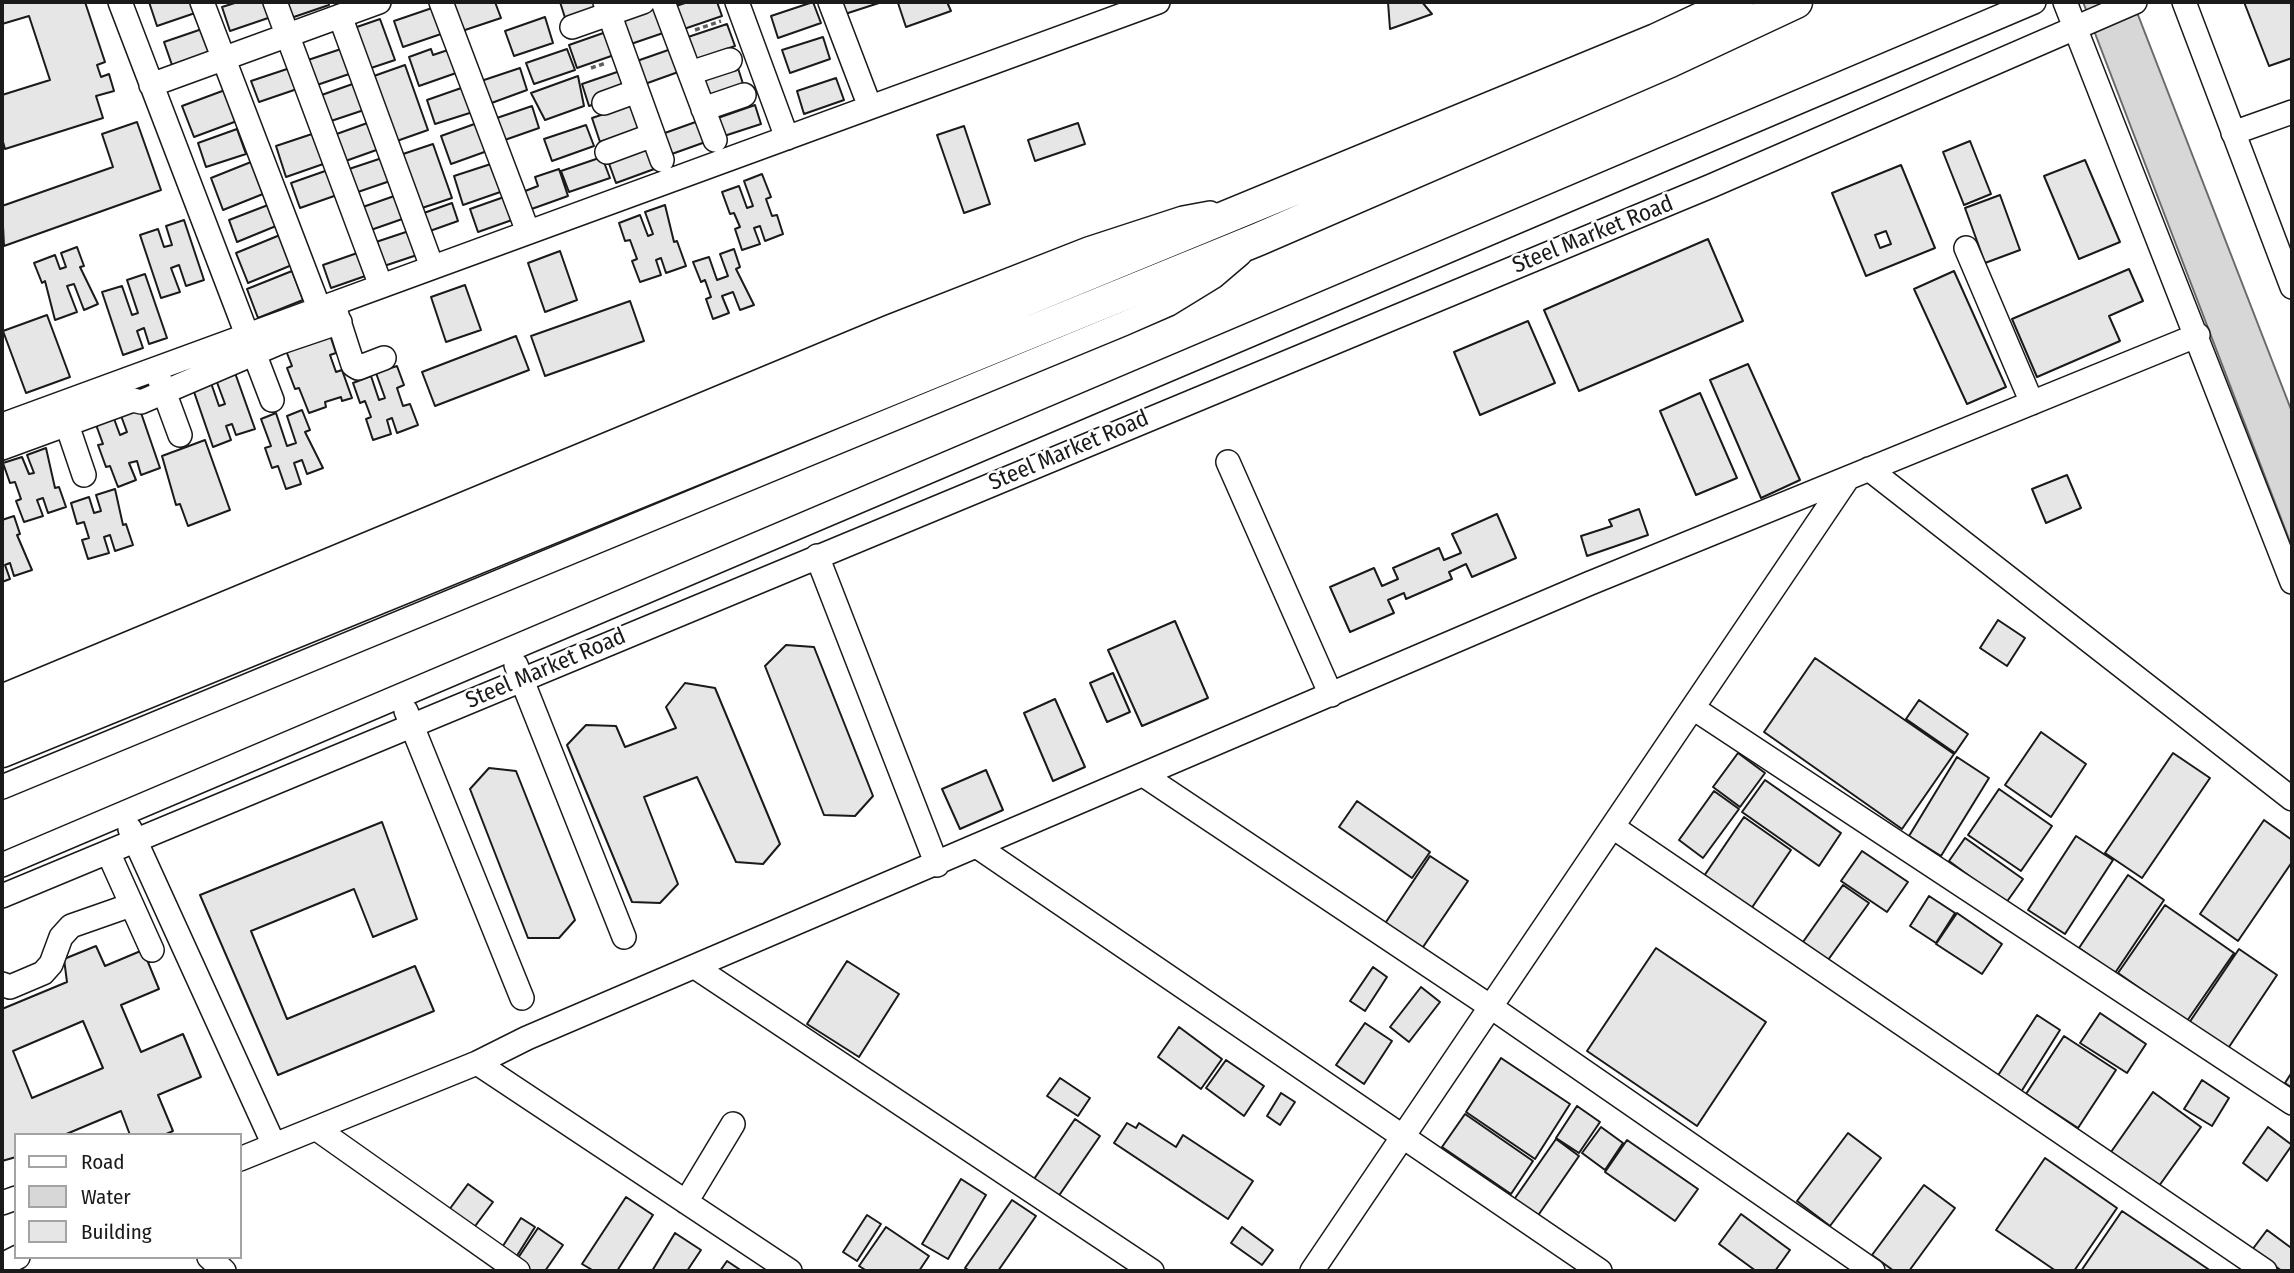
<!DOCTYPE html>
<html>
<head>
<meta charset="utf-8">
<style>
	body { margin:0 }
	#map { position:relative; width:2294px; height:1273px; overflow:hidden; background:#fff; font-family:"Fira Sans Condensed",sans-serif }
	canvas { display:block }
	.frame { position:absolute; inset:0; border:4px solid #1a1a1a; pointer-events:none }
	.legend { position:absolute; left:14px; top:1133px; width:228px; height:126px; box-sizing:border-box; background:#fff; border:2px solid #a3a3a3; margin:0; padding:9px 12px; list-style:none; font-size:21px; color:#1a1a1a }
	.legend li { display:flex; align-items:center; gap:14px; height:35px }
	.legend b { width:35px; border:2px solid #a3a3a3 }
</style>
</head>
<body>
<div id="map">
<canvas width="2294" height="1273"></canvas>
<div class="frame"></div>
<ul class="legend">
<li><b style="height:9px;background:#fff"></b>Road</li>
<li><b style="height:19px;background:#d7d7d7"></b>Water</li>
<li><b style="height:19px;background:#e6e6e6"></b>Building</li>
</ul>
</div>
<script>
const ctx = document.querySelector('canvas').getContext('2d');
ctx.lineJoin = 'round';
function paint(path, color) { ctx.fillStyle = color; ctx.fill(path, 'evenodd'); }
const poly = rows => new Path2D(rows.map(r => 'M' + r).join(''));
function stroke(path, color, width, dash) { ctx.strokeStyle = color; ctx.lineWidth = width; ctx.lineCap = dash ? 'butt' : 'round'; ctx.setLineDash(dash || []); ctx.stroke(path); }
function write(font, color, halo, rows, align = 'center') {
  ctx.font = font + ' "Fira Sans Condensed",sans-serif'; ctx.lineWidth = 5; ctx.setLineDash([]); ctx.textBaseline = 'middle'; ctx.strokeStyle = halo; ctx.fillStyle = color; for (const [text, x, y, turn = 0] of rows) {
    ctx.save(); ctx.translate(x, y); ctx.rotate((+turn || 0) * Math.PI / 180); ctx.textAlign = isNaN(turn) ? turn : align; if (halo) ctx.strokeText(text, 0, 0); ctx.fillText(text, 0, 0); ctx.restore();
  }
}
const water = poly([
	[2083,2,2133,2,2292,412,2292,547,2083,2]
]);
paint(water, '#d7d7d7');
stroke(water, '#6a6a6a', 2);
const building = poly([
	[2,2,85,2,105,62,97,65,101,77,109,74,114,91,96,96,103,118,5,149,2,138,2,95,50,80,29,16,2,24,2,2],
	[149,2,194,2,198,12,157,26,149,2],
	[238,2,269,2,274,16,230,31,222,7,238,2],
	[282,2,328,2,329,5,288,19,282,2],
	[450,2,495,2,501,18,459,32,450,2],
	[560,2,599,2,602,12,567,24,560,2],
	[688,2,717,2,722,16,681,30,673,7,688,2],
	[813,2,821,23,778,38,771,16,813,2],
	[841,2,882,2,845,14,841,2],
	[903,2,947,2,951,11,906,27,898,3,903,2],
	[1388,2,1422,2,1432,14,1390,29,1388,2],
	[2244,2,2292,2,2292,58,2269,66,2244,2],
	[435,7,444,33,403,47,394,21,435,7],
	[660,7,669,31,628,45,620,21,660,7],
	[545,17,553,43,514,56,505,31,545,17],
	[380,19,395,60,368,69,354,28,380,19],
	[727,24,735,46,692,61,685,38,727,24],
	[202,29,210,52,172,65,164,42,202,29],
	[609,31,617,54,577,68,569,45,609,31],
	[823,37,830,59,790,73,782,50,823,37],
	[347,47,355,72,317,85,308,60,347,47],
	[674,48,681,71,642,85,634,62,674,48],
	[431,49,433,55,451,49,459,72,419,86,409,57,431,49],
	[567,49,575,70,534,84,526,63,567,49],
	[736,62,744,87,707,100,698,75,736,62],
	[405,65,428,130,394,142,371,77,405,65],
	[293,67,300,88,259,102,251,81,293,67],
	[520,68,527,90,486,105,478,82,520,68],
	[623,70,631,92,589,106,582,84,623,70],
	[578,76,584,106,545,120,531,93,578,76],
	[836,78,844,100,804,114,797,91,836,78],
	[361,81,370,108,325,123,316,97,361,81],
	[467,86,476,111,435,124,427,100,467,86],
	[225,90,237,121,194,137,182,106,225,90],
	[634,104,642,127,600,142,592,118,634,104],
	[755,105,761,124,721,137,715,119,755,105],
	[532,106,539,128,499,142,491,120,532,106],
	[704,119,711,140,669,155,662,134,704,119],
	[373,121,382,148,340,163,331,136,373,121],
	[137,122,161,190,4,246,2,206,113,167,102,134,137,122],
	[480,122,490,150,451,164,441,136,480,122],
	[1078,123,1085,144,1035,161,1028,140,1078,123],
	[586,125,594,146,552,161,544,139,586,125],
	[964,126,990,204,964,213,937,135,964,126],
	[237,129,246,154,206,167,198,143,237,129],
	[318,132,329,162,286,177,276,146,318,132],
	[1970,141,1991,194,1964,205,1943,152,1970,141],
	[649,143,657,168,616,183,607,158,649,143],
	[433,144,452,198,419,209,400,155,433,144],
	[385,157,393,180,352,194,343,171,385,157],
	[602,157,610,178,569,192,561,171,602,157],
	[2085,160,2120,242,2079,259,2044,176,2085,160],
	[251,162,263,194,223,210,211,178,251,162],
	[497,162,506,190,463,205,454,176,497,162],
	[1901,165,1935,248,1866,276,1832,193,1901,165],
	[1886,231,1891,244,1880,248,1875,235,1886,231],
	[559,169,568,196,526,211,520,193,538,186,535,177,559,169],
	[328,170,337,195,300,208,291,183,328,170],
	[762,174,771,197,766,199,772,216,777,215,783,234,765,241,760,226,754,228,760,244,742,250,735,229,740,227,734,213,730,214,722,192,739,186,747,208,753,206,744,181,762,174],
	[400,194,408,217,368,231,360,208,400,194],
	[2000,195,2020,250,1985,263,1965,208,2000,195],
	[504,197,512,220,478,232,470,209,504,197],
	[452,203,458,221,427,232,421,214,452,203],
	[268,205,276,226,237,242,229,220,268,205],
	[665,205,674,242,677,241,686,266,666,273,661,258,656,260,661,275,640,282,632,261,637,259,630,240,625,241,619,223,640,215,648,236,653,234,645,212,665,205],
	[184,220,204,280,186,286,179,265,171,268,180,292,161,298,140,235,158,229,164,247,172,245,166,226,184,220],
	[409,231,417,255,378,268,370,244,409,231],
	[280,235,292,265,248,283,236,253,280,235],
	[1708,239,1743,321,1579,391,1544,310,1708,239],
	[77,247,84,266,80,267,98,304,84,310,74,284,67,286,77,312,55,320,45,281,42,283,34,263,55,255,60,269,66,267,61,253,77,247],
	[734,249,740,267,736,269,754,305,740,310,733,292,722,296,729,313,713,319,706,299,711,297,705,280,701,282,693,262,709,257,717,280,728,276,720,254,734,249],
	[363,251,371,274,331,288,323,265,363,251],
	[560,251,577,300,545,312,528,263,560,251],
	[2129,269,2143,301,2109,316,2120,341,2037,377,2012,319,2129,269],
	[292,271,303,300,258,318,247,289,292,271],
	[1954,271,2006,387,1967,404,1914,289,1954,271],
	[145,274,167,338,149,344,144,328,137,331,143,348,123,355,102,292,122,286,132,315,138,313,127,280,145,274],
	[465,285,481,330,446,342,431,297,465,285],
	[630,301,644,341,545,376,531,336,630,301],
	[47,315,70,377,26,393,3,331,47,315],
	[1528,321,1555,383,1480,415,1454,352,1528,321],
	[329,332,336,353,330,355,336,372,342,370,352,398,342,401,341,397,325,402,326,407,309,413,299,388,295,389,287,368,292,366,285,348,329,332],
	[516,336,529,370,435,406,422,372,516,336],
	[1748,364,1800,480,1761,498,1710,380,1748,364],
	[397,366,404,385,397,388,403,406,410,404,418,425,397,433,392,418,387,420,391,434,373,440,366,419,371,417,365,401,360,403,353,383,371,376,379,400,385,398,376,373,397,366],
	[234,370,255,429,236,435,232,424,226,426,231,440,213,447,192,386,210,380,219,406,225,404,215,377,234,370],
	[1700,393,1737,478,1696,495,1660,411,1700,393],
	[139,407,160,468,141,475,137,461,129,463,136,480,118,487,110,466,106,467,98,445,103,444,95,422,113,416,120,435,127,432,120,413,139,407],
	[302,410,310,430,305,432,323,468,307,474,302,460,294,463,301,484,286,489,278,466,272,468,265,448,271,446,261,419,276,413,287,446,296,443,287,416,302,410],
	[205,440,230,510,188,526,180,504,176,505,162,456,205,440],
	[46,448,55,488,59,487,66,507,48,513,43,498,37,500,43,516,24,522,16,501,21,499,15,482,10,483,3,463,22,457,29,474,34,473,27,455,46,448],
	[2067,475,2081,508,2046,523,2032,489,2067,475],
	[115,489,123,525,126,524,133,545,115,551,110,535,104,537,109,553,88,559,82,540,89,538,84,522,77,524,71,503,89,497,94,513,101,511,96,495,115,489],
	[1639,509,1648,535,1587,556,1581,536,1612,526,1609,520,1639,509],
	[1497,514,1516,558,1472,577,1466,564,1449,572,1452,579,1406,599,1404,593,1388,600,1394,613,1350,632,1330,587,1374,568,1382,586,1398,579,1393,568,1439,548,1444,560,1461,553,1452,534,1497,514],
	[14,516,20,534,17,535,32,570,14,576,10,563,5,565,10,579,2,582,2,520,14,516],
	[1998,620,2025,638,2007,666,1980,648,1998,620],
	[1175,621,1208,698,1142,726,1108,650,1175,621],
	[786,645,814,647,873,796,855,816,824,815,765,666,786,645],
	[1815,658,1954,754,1902,829,1764,732,1815,658],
	[1113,673,1130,712,1107,722,1090,683,1113,673],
	[685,683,715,688,780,844,763,864,736,862,697,777,644,797,678,884,660,903,632,902,567,745,586,725,616,726,625,747,676,728,666,707,685,683],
	[1055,699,1085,767,1053,781,1024,713,1055,699],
	[1919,700,1968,734,1955,753,1906,719,1919,700],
	[2041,732,2086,764,2051,817,2005,785,2041,732],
	[1738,753,1765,773,1740,807,1713,787,1738,753],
	[2173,753,2210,778,2142,878,2105,853,2173,753],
	[1957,757,1989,778,1941,856,1909,836,1957,757],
	[489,768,516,771,575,920,559,938,528,938,470,789,489,768],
	[986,770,1003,810,960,829,942,789,986,770],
	[1765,780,1841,833,1819,866,1742,812,1765,780],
	[1999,789,2052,826,2021,871,1968,835,1999,789],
	[1714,791,1739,809,1703,858,1679,840,1714,791],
	[1357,801,1430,852,1412,878,1339,827,1357,801],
	[1744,817,1791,850,1751,909,1704,876,1744,817],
	[2264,820,2292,840,2292,862,2238,941,2200,914,2264,820],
	[382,822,417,919,373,937,354,889,251,931,287,1019,415,966,434,1011,278,1075,200,895,382,822],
	[2076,836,2113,860,2065,934,2028,910,2076,836],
	[1965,838,2023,879,2006,903,1949,861,1965,838],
	[1862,851,1908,882,1887,912,1841,881,1862,851],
	[1430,856,1468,881,1421,950,1384,925,1430,856],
	[2128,875,2164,900,2115,973,2079,948,2128,875],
	[1843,885,1869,903,1828,960,1803,942,1843,885],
	[1929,896,1955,913,1936,943,1910,926,1929,896],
	[2165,905,2234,953,2187,1021,2118,973,2165,905],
	[1957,913,2002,944,1982,974,1936,944,1957,913],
	[96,946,105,966,143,950,159,989,121,1005,141,1052,183,1034,201,1077,158,1095,173,1131,164,1135,130,1135,121,1111,64,1135,16,1135,16,1157,2,1161,2,1009,67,982,64,959,96,946],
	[83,1021,103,1068,32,1098,13,1051,83,1021],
	[1656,948,1766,1022,1697,1126,1587,1051,1656,948],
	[2239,949,2277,975,2227,1050,2189,1023,2239,949],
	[847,961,899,994,859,1057,807,1024,847,961],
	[1373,967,1387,977,1365,1011,1350,1001,1373,967],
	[1421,987,1440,1002,1409,1042,1390,1027,1421,987],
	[2100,1013,2146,1044,2127,1073,2080,1043,2100,1013],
	[2037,1015,2060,1030,2021,1092,1997,1077,2037,1015],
	[1365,1023,1392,1041,1364,1084,1336,1065,1365,1023],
	[1179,1027,1222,1059,1201,1089,1158,1057,1179,1027],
	[2064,1036,2116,1070,2078,1128,2026,1094,2064,1036],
	[1501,1058,1570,1104,1535,1159,1466,1112,1501,1058],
	[1226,1060,1264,1086,1244,1116,1206,1088,1226,1060],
	[2292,1072,2292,1088,2285,1083,2292,1072],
	[1060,1078,1090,1098,1078,1116,1047,1096,1060,1078],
	[2202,1080,2229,1098,2212,1126,2184,1109,2202,1080],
	[2153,1092,2201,1127,2159,1186,2111,1152,2153,1092],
	[1281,1093,1295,1102,1280,1125,1267,1116,1281,1093],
	[1577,1106,1600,1122,1579,1153,1556,1138,1577,1106],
	[1465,1114,1533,1161,1511,1194,1442,1147,1465,1114],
	[1075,1119,1100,1136,1058,1197,1034,1179,1075,1119],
	[1127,1123,1136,1128,1139,1123,1176,1147,1183,1135,1253,1181,1228,1219,1114,1143,1127,1123],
	[1601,1127,1623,1143,1605,1170,1582,1153,1601,1127],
	[2268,1127,2292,1145,2267,1181,2243,1163,2268,1127],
	[1848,1133,1881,1158,1830,1226,1797,1201,1848,1133],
	[1556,1139,1579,1156,1537,1217,1513,1201,1556,1139],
	[1627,1140,1698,1189,1675,1221,1605,1172,1627,1140],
	[2045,1158,2117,1208,2074,1271,2056,1271,1996,1230,2045,1158],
	[961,1179,986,1195,948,1259,922,1244,961,1179],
	[468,1184,493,1202,470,1233,446,1214,468,1184],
	[1924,1185,1955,1208,1909,1271,1894,1271,1872,1255,1924,1185],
	[626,1197,653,1215,617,1271,594,1271,582,1264,626,1197],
	[1012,1200,1036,1216,998,1271,970,1271,965,1268,1012,1200],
	[2122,1211,2211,1271,2081,1271,2122,1211],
	[1741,1214,1790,1250,1775,1271,1756,1271,1719,1244,1741,1214],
	[867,1215,881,1224,857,1261,843,1252,867,1215],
	[521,1218,535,1227,513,1262,499,1252,521,1218],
	[886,1227,929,1256,919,1271,867,1271,859,1266,886,1227],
	[1242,1227,1273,1250,1262,1265,1231,1243,1242,1227],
	[538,1228,563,1245,545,1271,531,1271,516,1261,538,1228],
	[2267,1230,2290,1247,2292,1244,2292,1271,2282,1271,2252,1250,2267,1230],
	[675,1233,701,1250,687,1271,652,1271,675,1233],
	[727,1261,742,1271,720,1271,727,1261]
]);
paint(building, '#e6e6e6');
stroke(building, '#1a1a1a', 2);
const minor = poly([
	[120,2,272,400],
	[202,2,319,308],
	[275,2,381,286],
	[441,2,528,232],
	[605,2,662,160],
	[663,2,715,140],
	[737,2,787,138],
	[830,2,870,107],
	[2065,2,2292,582],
	[2184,2,2292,287],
	[340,16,432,267],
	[572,27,643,2],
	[690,73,730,60],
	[151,85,379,2],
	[604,103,637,91],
	[703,109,744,95],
	[2233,133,2292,112],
	[607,152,653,135],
	[1966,248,2032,403],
	[335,309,353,365,358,368,384,358],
	[159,378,180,435],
	[62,410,84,475],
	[2,425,1158,2],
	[2,448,133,400,141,402,281,342,340,322],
	[1228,462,1331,695],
	[1869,469,2292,799],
	[817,556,937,865],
	[516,665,624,937],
	[2,696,889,327,1088,249,1183,218,1210,213],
	[1693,708,2292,1103],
	[406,711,522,998],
	[1145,776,1491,1007,1873,1271],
	[2,787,1123,324,1169,304,1213,277,1240,254],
	[1613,827,2265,1271],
	[130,829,274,1145],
	[978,847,1600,1271],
	[108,852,152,950],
	[2,865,2034,2],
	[2,896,1711,186,2135,2],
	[695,967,1152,1271],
	[2,984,10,987,43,973,51,964,61,937,71,926,131,905],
	[477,1063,790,1271],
	[317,1129,518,1271],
	[240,1159,477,1063,527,1038,1588,584,2198,335],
	[686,1202,733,1124],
	[2,1203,16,1198],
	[209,1257,224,1271],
	[2,1265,18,1257],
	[1312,1271,1848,478]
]);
const highway = poly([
	[2,721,1656,40,1737,2],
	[2,751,1259,239,1670,61,1796,2]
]);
stroke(minor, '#1a1a1a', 26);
stroke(highway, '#1a1a1a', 35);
stroke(poly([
	[695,30,721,21],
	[591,68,606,63]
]), '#5f5f5f', 3.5, [5, 3.5]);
stroke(minor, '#fff', 23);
stroke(highway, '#fff', 32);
write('23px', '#1a1a1a', '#fff', [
	["Steel Market Road",1593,235,-22],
	["Steel Market Road",1069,451,-23],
	["Steel Market Road",546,669,-23]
]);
</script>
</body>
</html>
